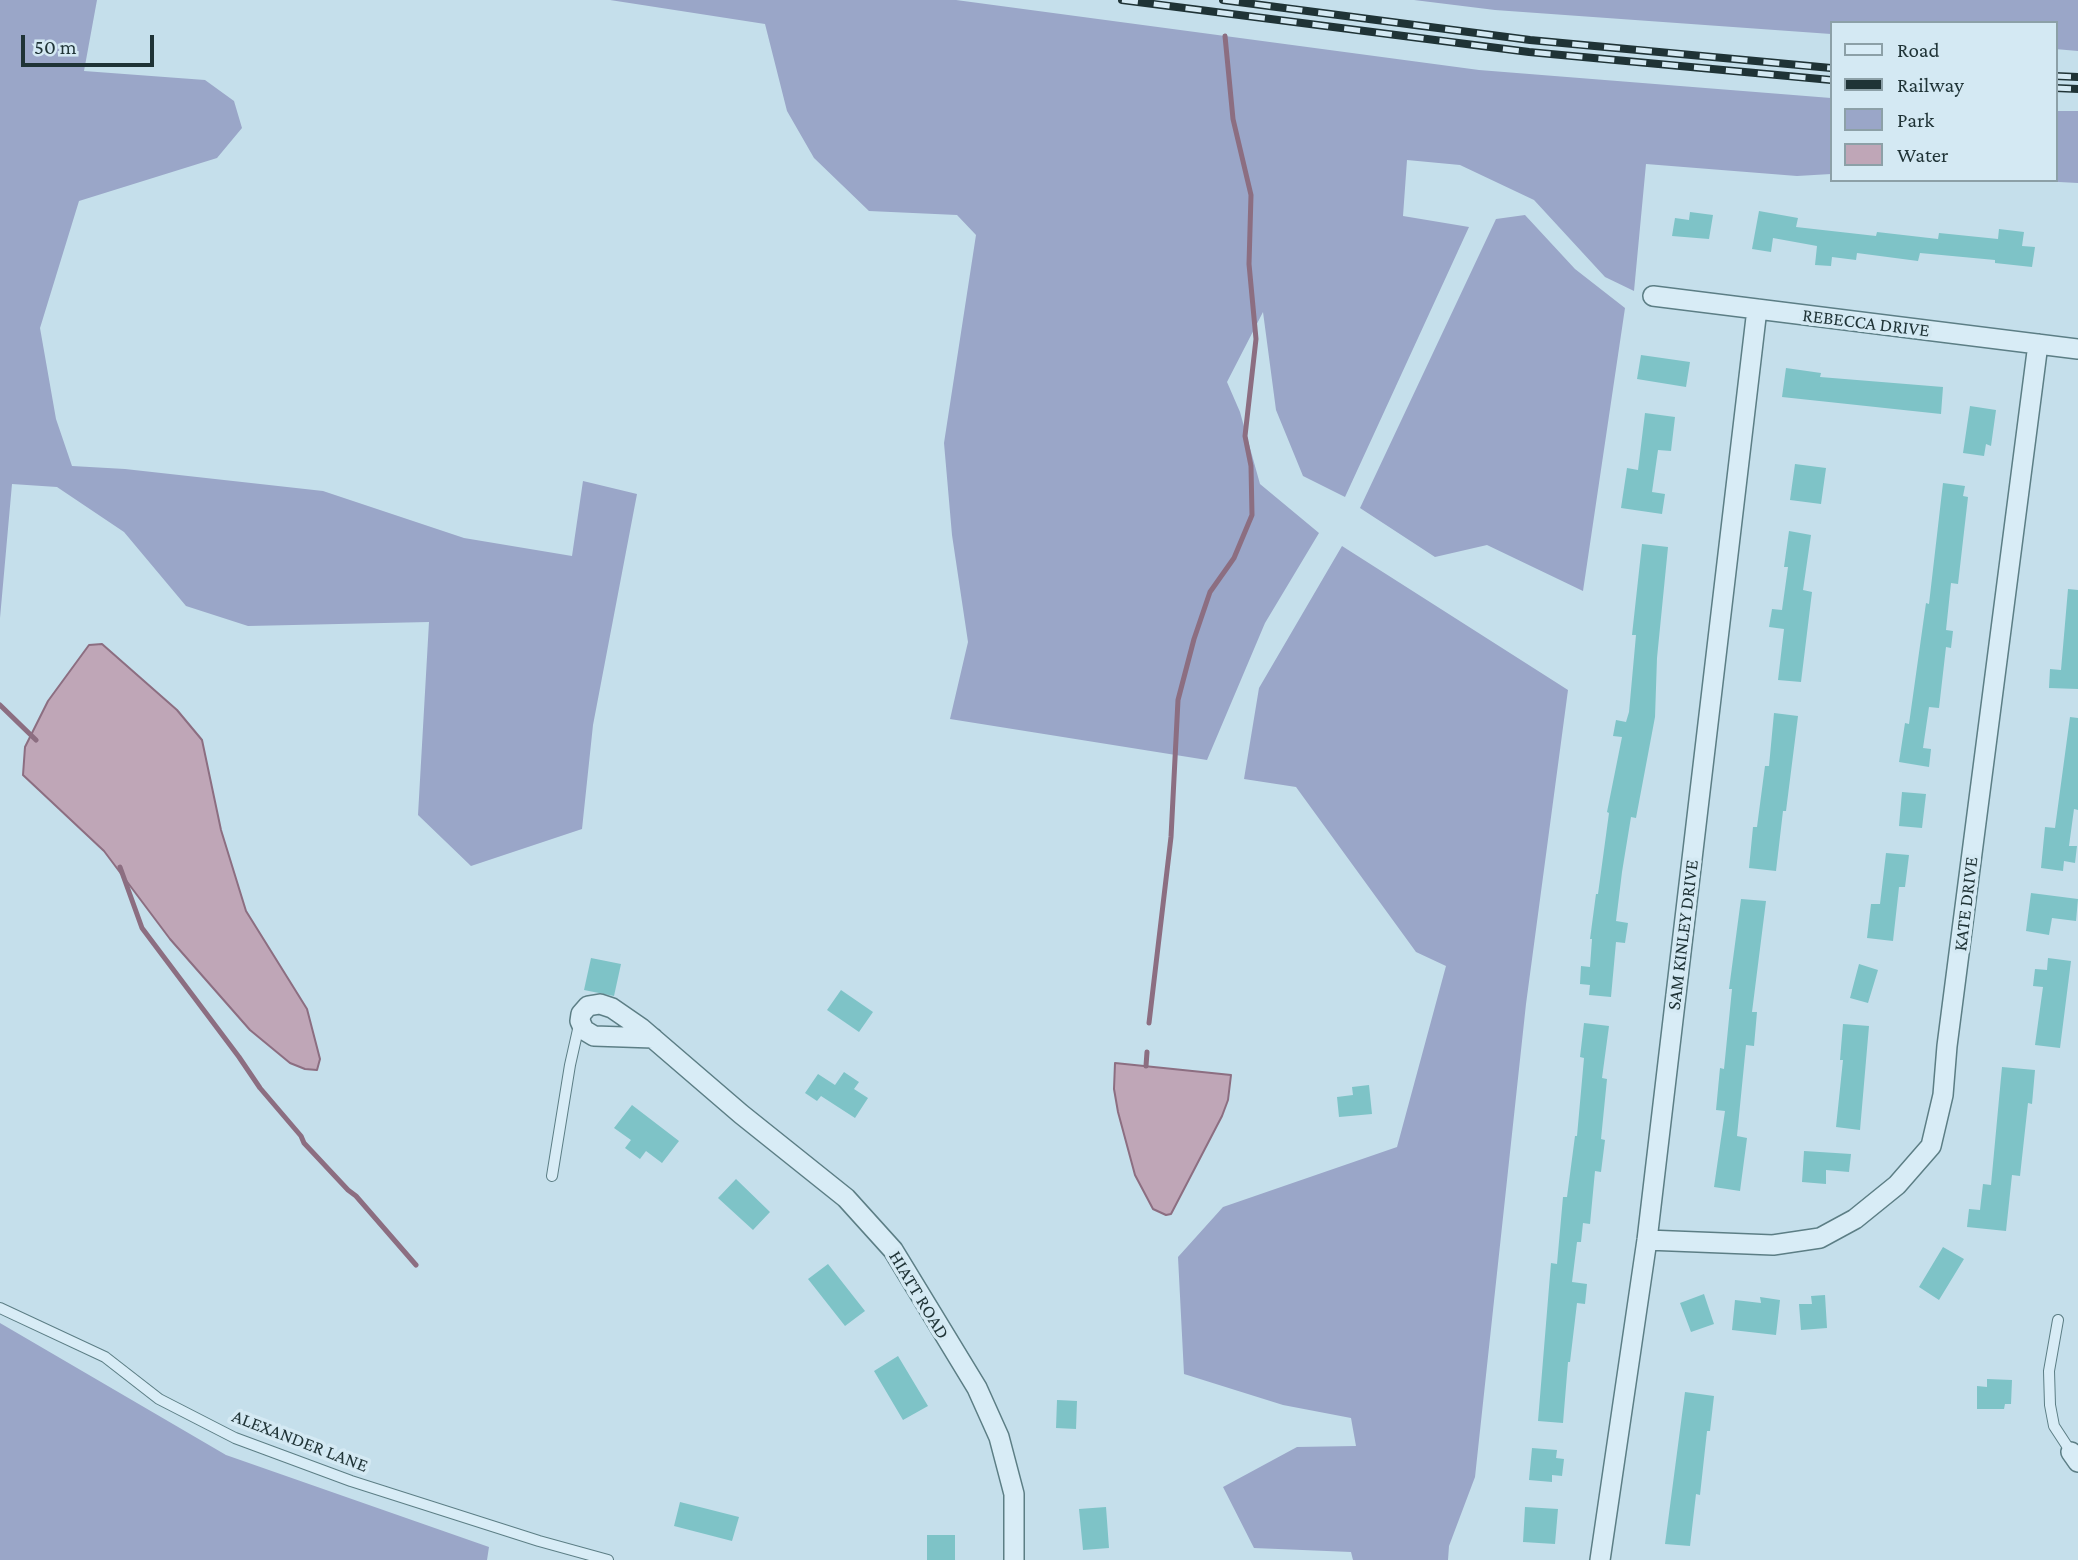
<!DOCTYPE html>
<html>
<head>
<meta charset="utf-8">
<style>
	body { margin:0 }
	#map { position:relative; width:2078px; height:1560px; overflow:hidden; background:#c5dfeb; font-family:"Crimson Pro",serif }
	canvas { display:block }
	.legend { position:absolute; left:1830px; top:21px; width:228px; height:161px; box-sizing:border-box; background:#d4e9f3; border:2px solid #8ca0a7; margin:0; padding:9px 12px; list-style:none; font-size:21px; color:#1f3336 }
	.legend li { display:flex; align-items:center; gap:14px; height:35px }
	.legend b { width:35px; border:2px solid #8ca0a7 }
	.scale { position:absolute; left:21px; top:35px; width:133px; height:32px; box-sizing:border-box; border:4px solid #1f3336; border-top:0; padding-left:9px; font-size:21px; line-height:24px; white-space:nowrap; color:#1f3336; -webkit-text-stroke:5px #d4e9f3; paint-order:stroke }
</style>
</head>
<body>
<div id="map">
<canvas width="2078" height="1560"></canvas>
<ul class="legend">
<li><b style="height:9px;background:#d8ecf6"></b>Road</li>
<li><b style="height:9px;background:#1f3336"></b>Railway</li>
<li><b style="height:19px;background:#9aa6c8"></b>Park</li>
<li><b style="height:19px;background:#bfa6b7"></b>Water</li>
</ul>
<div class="scale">50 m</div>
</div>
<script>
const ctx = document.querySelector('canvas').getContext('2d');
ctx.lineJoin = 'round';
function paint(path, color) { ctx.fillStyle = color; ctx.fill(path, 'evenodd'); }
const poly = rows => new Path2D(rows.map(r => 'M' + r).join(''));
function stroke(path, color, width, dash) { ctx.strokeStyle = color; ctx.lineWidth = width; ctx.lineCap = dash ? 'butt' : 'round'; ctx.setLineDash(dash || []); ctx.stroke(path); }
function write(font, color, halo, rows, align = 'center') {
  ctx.font = font + ' "Crimson Pro",serif'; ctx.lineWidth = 7; ctx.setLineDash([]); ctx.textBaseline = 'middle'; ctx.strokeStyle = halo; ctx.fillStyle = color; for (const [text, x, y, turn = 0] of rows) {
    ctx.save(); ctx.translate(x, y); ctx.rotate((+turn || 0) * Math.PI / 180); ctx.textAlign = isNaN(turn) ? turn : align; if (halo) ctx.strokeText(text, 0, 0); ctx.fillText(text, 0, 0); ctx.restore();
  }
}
paint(poly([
	[0,0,97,0,84,71,205,80,234,101,242,128,217,158,79,201,40,328,56,419,72,466,125,469,323,491,464,538,572,556,583,481,637,494,593,725,582,829,471,866,418,815,429,622,248,626,186,606,124,532,57,487,12,484,0,618],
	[610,0,956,0,1479,70,1831,98,1831,174,1797,176,1646,164,1634,291,1605,277,1534,200,1460,165,1407,160,1403,216,1469,227,1345,497,1303,476,1276,410,1263,312,1227,382,1240,412,1260,484,1319,533,1265,623,1207,760,950,719,968,642,952,535,944,443,976,235,957,215,869,211,814,158,787,111,765,24],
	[1414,0,2078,0,2078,51,2055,49,2055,23,1831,23,1831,34,1495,10],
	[2055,111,2078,111,2078,183,2021,180,2055,180],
	[1525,215,1575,269,1625,308,1583,591,1487,545,1435,557,1360,508,1496,219],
	[1342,546,1568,690,1526,1004,1475,1477,1449,1546,1448,1560,1353,1560,1351,1552,1254,1548,1223,1487,1297,1447,1356,1446,1351,1418,1283,1405,1184,1374,1178,1257,1223,1207,1397,1147,1446,966,1416,952,1296,787,1244,779,1259,688],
	[0,1323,226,1455,489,1547,487,1560,0,1560]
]), '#9aa6c8');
const water = poly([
	[102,644,177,710,202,740,221,830,246,911,307,1009,320,1059,317,1070,305,1069,290,1063,250,1030,170,939,104,851,23,775,25,747,48,701,89,645,102,644],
	[1115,1063,1231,1075,1228,1100,1222,1116,1171,1214,1166,1215,1153,1209,1135,1175,1118,1112,1114,1089,1115,1063]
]);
paint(water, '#bfa6b7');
stroke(water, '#8c6e81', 2);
stroke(poly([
	[0,705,36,740],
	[120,867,142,928,239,1057,260,1088,301,1136,304,1143,348,1190,356,1196,416,1265],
	[1149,1023,1171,837,1178,700,1194,639,1210,592,1234,558,1252,515,1251,466,1245,436,1256,339,1249,264,1251,195,1233,119,1225,36],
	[1146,1066,1147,1052]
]), '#8c6e81', 5);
paint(poly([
	[1759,211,1798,218,1796,227,1876,236,1877,232,1938,239,1939,233,1998,239,1999,229,2024,232,2022,246,2035,247,2032,267,1995,263,1995,260,1920,253,1918,261,1857,253,1856,260,1832,257,1831,266,1815,265,1817,246,1773,238,1771,252,1752,249],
	[1690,212,1713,215,1709,239,1672,236,1675,218,1689,220],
	[1641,355,1690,362,1686,387,1637,379],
	[1786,368,1821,373,1820,377,1943,387,1941,414,1782,397],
	[1970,406,1996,410,1991,446,1986,444,1984,456,1963,453],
	[1645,413,1675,417,1671,451,1658,450,1652,492,1665,494,1662,514,1621,508,1627,468,1638,470],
	[1795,464,1826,468,1821,504,1790,500],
	[1943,483,1965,486,1963,496,1968,497,1958,584,1951,583,1946,630,1953,631,1951,648,1946,647,1939,708,1929,707,1923,748,1931,749,1929,767,1899,762,1905,723,1909,724,1926,603,1929,604],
	[1789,531,1811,535,1803,590,1812,592,1801,682,1778,680,1784,629,1769,627,1772,609,1782,610,1788,567,1784,567],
	[1642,544,1668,547,1657,658,1655,717,1636,818,1631,817,1622,872,1616,921,1628,923,1625,943,1616,942,1611,997,1589,995,1590,985,1580,984,1581,966,1590,967,1592,939,1590,939,1596,894,1598,894,1609,813,1607,812,1622,737,1613,736,1616,720,1626,722,1629,712,1636,635,1632,635],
	[2068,589,2078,590,2078,689,2049,688,2050,669,2061,670],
	[1774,713,1798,716,1786,811,1783,811,1776,871,1749,868,1753,827,1757,827,1765,766,1769,766],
	[2070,717,2078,718,2078,810,2074,809,2069,846,2077,846,2075,863,2064,861,2063,871,2041,868,2045,827,2055,828],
	[1902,792,1926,794,1922,828,1899,826],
	[1886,853,1909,855,1905,887,1899,887,1893,941,1867,938,1871,904,1880,904],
	[2031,893,2078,899,2076,921,2052,918,2049,935,2026,931],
	[1741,899,1766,901,1752,1012,1757,1012,1754,1046,1746,1045,1737,1136,1747,1138,1740,1191,1714,1187,1725,1111,1716,1110,1720,1068,1724,1069,1732,989,1729,989],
	[591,958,621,964,614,996,584,990],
	[2048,958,2071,961,2060,1048,2035,1045,2043,987,2033,986,2035,969,2047,970],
	[1859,964,1878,970,1868,1003,1850,998],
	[841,990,873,1012,859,1032,827,1010],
	[1584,1023,1609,1026,1602,1078,1607,1079,1601,1139,1605,1140,1601,1172,1595,1171,1590,1224,1583,1223,1581,1242,1577,1242,1572,1282,1587,1284,1585,1304,1577,1303,1570,1362,1568,1362,1563,1423,1538,1421,1551,1263,1557,1264,1563,1197,1567,1197,1575,1136,1577,1136,1584,1058,1580,1057],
	[1843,1024,1869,1026,1860,1130,1836,1127,1843,1060,1840,1060],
	[2002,1067,2035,1070,2032,1104,2028,1103,2020,1176,2012,1175,2006,1231,1967,1227,1969,1209,1980,1210,1983,1184,1991,1185],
	[844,1072,859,1082,854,1089,868,1098,855,1118,821,1096,817,1101,805,1093,818,1074,835,1085],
	[1369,1085,1372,1114,1339,1117,1337,1097,1353,1095,1352,1087],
	[632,1105,679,1141,662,1163,646,1151,640,1159,625,1148,631,1140,614,1128],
	[1804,1151,1851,1154,1849,1172,1826,1170,1826,1184,1802,1182],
	[736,1179,770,1212,753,1230,718,1198],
	[1943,1247,1964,1259,1939,1300,1919,1287],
	[828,1264,865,1311,845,1326,808,1279],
	[1704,1294,1714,1324,1691,1332,1680,1303],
	[1825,1295,1827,1328,1801,1330,1799,1304,1812,1304,1811,1296],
	[1760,1297,1780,1300,1776,1335,1732,1330,1735,1300,1761,1303],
	[898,1356,928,1406,903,1420,874,1371],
	[1987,1379,2012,1380,2011,1404,2005,1404,2004,1409,1977,1409,1977,1386,1987,1387],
	[1685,1392,1714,1396,1710,1431,1707,1431,1700,1495,1696,1494,1690,1546,1665,1544],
	[1057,1400,1077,1401,1076,1429,1056,1428],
	[1532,1448,1557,1450,1556,1458,1564,1459,1562,1476,1552,1475,1552,1482,1529,1480],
	[680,1502,739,1517,732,1541,674,1526],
	[1106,1507,1109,1548,1083,1550,1079,1509],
	[1525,1507,1558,1509,1555,1544,1523,1542],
	[927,1535,955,1535,955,1560,927,1560]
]), '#7ec3c7');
const service = poly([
	[552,1176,570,1065,579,1025],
	[0,1308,105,1357,159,1399,235,1438,351,1481,539,1541,608,1560],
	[2058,1320,2049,1371,2050,1405,2054,1426,2071,1452]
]);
const minor = poly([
	[1653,296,2078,349],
	[653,1038,594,1036,584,1030,580,1021,581,1014,588,1006,600,1004,612,1008,641,1028,741,1114,846,1198,893,1250,977,1388,999,1437,1014,1494,1014,1560],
	[1647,1240,1773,1245,1820,1238,1855,1219,1897,1185,1931,1146,1943,1095,1947,1046,2038,344],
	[2071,1452,2078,1462],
	[1600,1560,1647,1240,1757,309]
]);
stroke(service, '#5c7e85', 12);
stroke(minor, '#5c7e85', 22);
stroke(service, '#d8ecf6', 10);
stroke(minor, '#d8ecf6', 19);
const rail = poly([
	[1122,0,1529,52,1831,80],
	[1223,0,1530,40,1831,68],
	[2055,76,2078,77],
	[2055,88,2078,89]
]);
stroke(rail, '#1f3336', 8);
stroke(rail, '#d4e9f3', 5, [16]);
write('19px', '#1f3336', '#d4e9f3', [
	["REBECCA DRIVE",1866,323,7],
	["KATE DRIVE",1966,904,-83],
	["SAM KINLEY DRIVE",1683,935,-83],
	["HIATT ROAD",919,1295,59],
	["ALEXANDER LANE",300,1441,21]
]);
</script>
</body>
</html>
